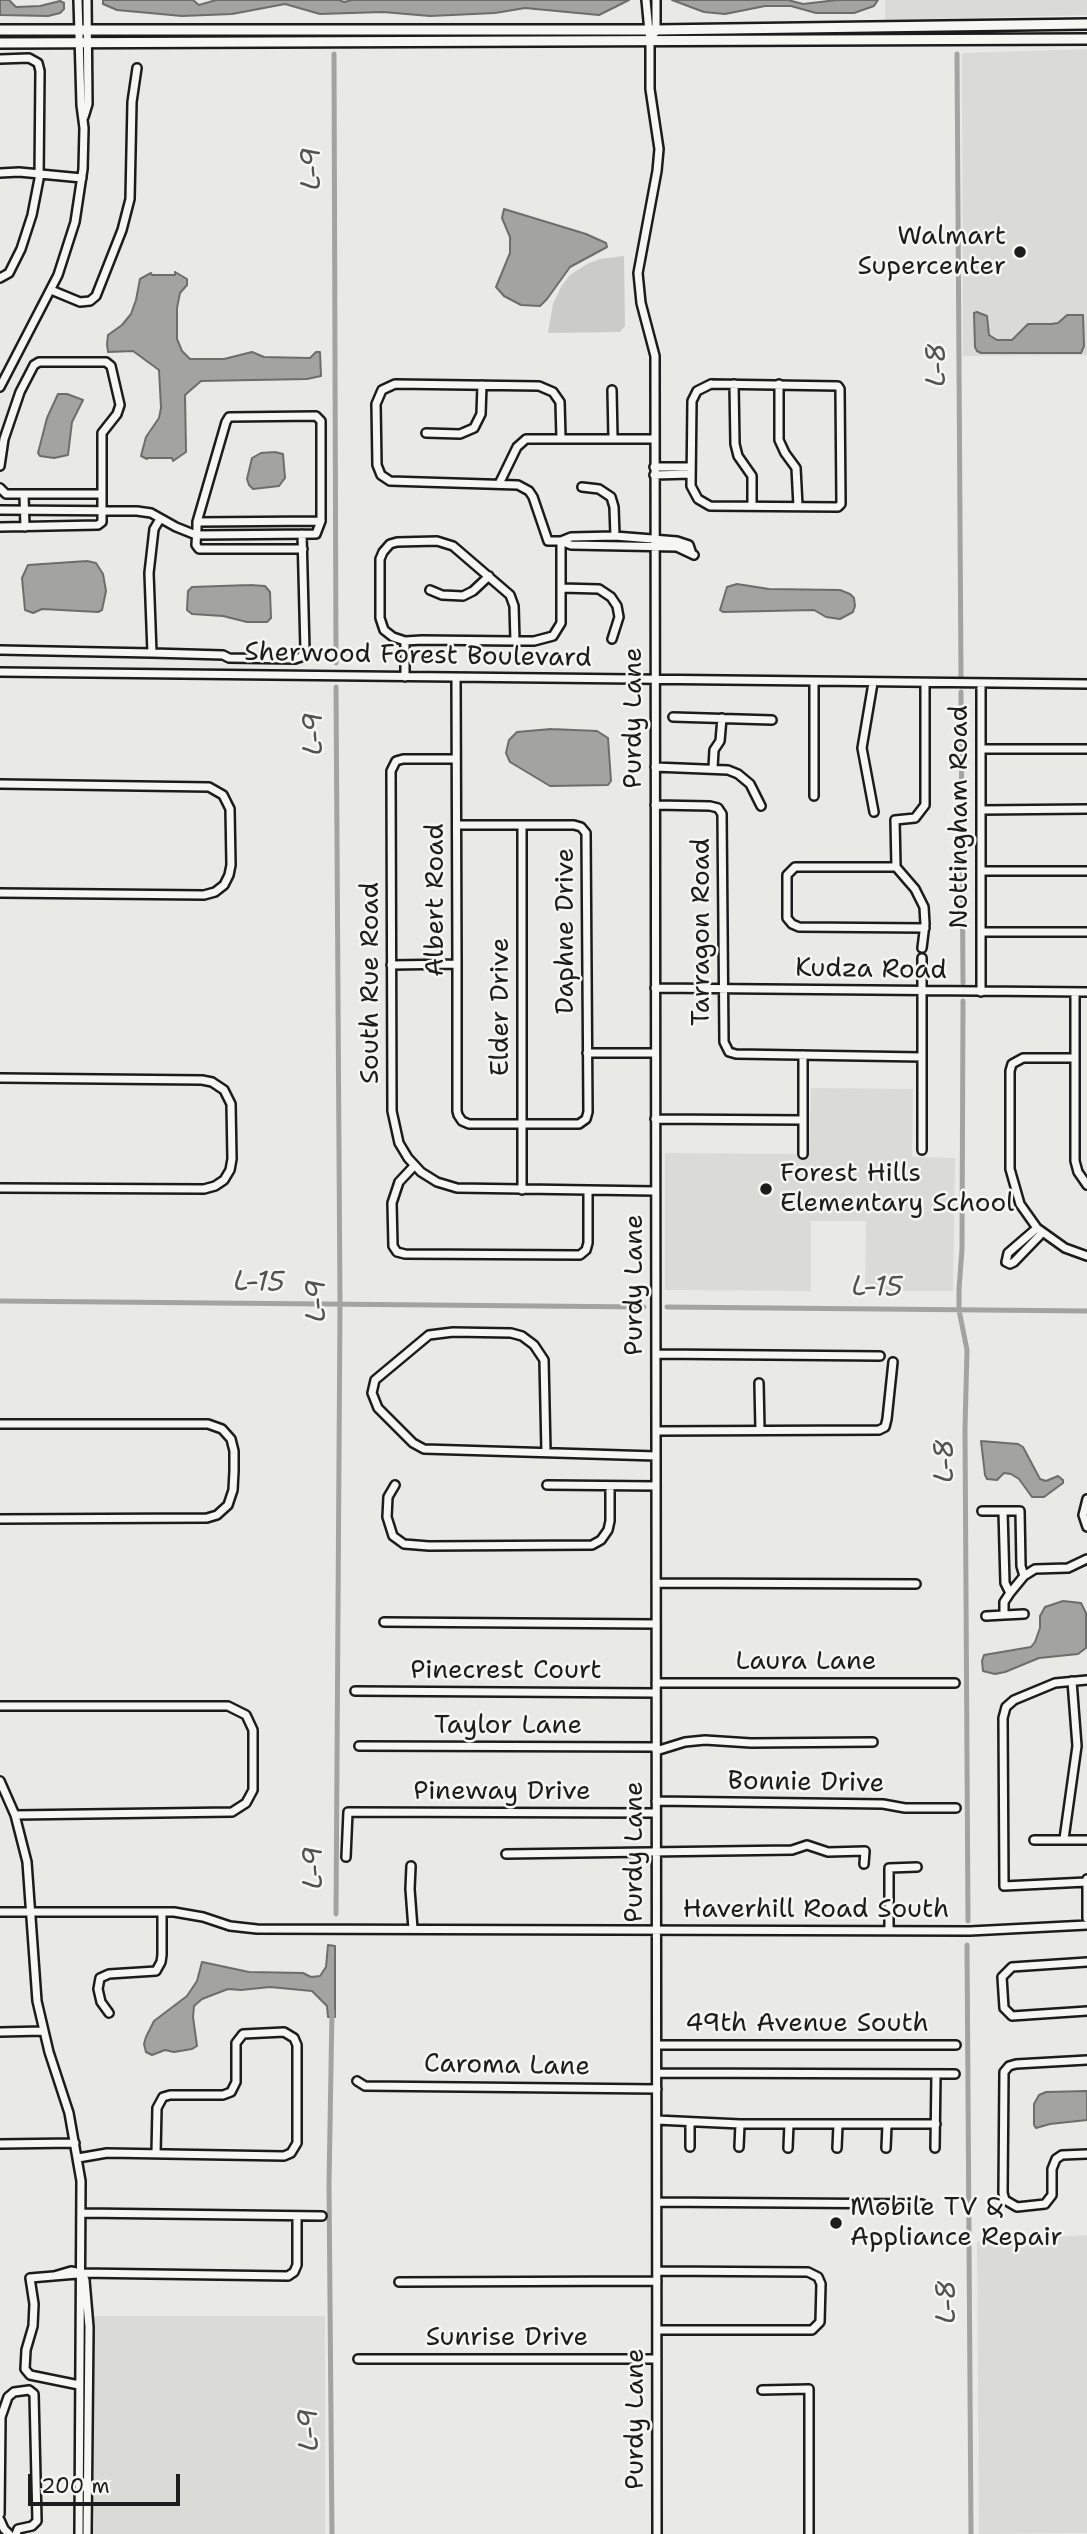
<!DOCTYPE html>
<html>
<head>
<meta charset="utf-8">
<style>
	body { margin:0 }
	#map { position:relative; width:1087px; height:2534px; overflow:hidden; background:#e9e9e5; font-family:"Shantell Sans",sans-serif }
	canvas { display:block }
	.scale { position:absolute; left:28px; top:2474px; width:152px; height:32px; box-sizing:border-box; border:4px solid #1c1c1c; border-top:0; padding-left:9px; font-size:21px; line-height:24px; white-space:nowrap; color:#1c1c1c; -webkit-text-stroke:5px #f6f6f2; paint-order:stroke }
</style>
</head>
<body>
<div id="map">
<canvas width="1087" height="2534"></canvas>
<div class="scale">200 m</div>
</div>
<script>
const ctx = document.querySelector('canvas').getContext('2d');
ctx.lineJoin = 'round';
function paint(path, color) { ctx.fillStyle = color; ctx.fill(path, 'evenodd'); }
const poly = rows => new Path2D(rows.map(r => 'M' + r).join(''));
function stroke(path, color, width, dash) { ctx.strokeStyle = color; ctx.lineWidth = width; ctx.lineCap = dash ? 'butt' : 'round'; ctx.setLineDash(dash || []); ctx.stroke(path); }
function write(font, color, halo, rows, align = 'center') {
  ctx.font = font + ' "Shantell Sans",sans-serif'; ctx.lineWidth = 5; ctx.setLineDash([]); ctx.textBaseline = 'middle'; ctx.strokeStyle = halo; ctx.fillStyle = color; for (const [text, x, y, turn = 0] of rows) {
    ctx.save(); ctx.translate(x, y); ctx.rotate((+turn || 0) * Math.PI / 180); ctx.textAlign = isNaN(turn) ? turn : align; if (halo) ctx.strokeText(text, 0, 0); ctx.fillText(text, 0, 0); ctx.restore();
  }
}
paint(poly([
	[885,0,1087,0,1087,15,885,20],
	[1087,49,1087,355,963,356,962,53],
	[811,1088,913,1089,912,1157,955,1158,953,1291,865,1291,866,1221,811,1221,811,1291,665,1290,665,1153,809,1154],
	[1087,2235,1087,2533,979,2534,977,2242],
	[94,2316,325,2316,325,2534,93,2534]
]), '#dadad6');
paint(poly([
	[624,256,625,326,620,332,548,333,553,304,561,287,570,275,587,264,600,259]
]), '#cbcbc7');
const water = poly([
	[0,0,9,0,16,7,40,6,60,1,64,3,64,9,60,13,48,16,0,15,0,0],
	[103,0,193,0,199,5,216,0,339,0,344,2,352,0,629,0,599,15,525,8,495,13,430,16,383,12,320,14,285,4,232,14,182,16,117,10,103,4,103,0],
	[672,0,788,0,803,4,837,0,878,0,874,6,854,13,816,13,791,6,765,6,725,14,704,12,672,0],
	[504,209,586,234,606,243,607,247,570,267,547,299,540,306,521,305,504,296,496,287,510,253,510,237,502,218,504,209],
	[175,272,187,279,187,285,180,293,177,308,177,339,182,351,190,359,224,359,252,352,264,357,310,358,316,352,320,352,321,376,307,379,201,381,185,395,186,452,173,461,172,458,147,458,147,459,141,456,146,437,159,418,161,408,159,370,133,351,108,352,107,344,108,335,122,325,131,314,136,300,140,279,151,273,152,275,175,275,175,272],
	[977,312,987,316,989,335,997,340,1012,340,1028,324,1051,324,1058,323,1067,315,1083,315,1084,346,1081,353,981,353,977,351,975,347,974,313,977,312],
	[58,394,67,394,83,400,72,422,68,455,54,458,40,456,38,453,47,418,58,394],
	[275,452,283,454,285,478,279,486,253,489,249,485,247,479,252,458,261,453,275,452],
	[87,561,96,563,103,574,106,591,102,610,98,612,42,609,33,613,25,610,22,578,28,565,87,561],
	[737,584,769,589,840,590,850,594,854,598,855,606,853,612,840,619,826,617,814,610,723,612,720,610,727,587,737,584],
	[250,585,265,586,270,592,271,618,267,622,247,622,223,616,192,614,187,610,188,591,192,587,250,585],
	[551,729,597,731,608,738,611,781,608,785,550,786,510,762,506,753,509,740,517,732,551,729],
	[981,1441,1018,1444,1023,1447,1040,1479,1046,1481,1058,1476,1063,1480,1063,1483,1044,1497,1032,1497,1019,1479,1011,1474,1004,1473,997,1480,987,1479,985,1475,981,1441],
	[1063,1601,1081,1603,1086,1613,1086,1648,1078,1654,1039,1658,1005,1672,995,1674,983,1671,982,1661,984,1655,1031,1647,1035,1642,1040,1628,1040,1616,1045,1607,1063,1601],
	[328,1945,335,1946,335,2017,328,2017,327,2006,312,1991,270,1987,241,1990,228,1989,202,1999,194,2006,193,2017,197,2046,192,2049,174,2052,165,2050,152,2055,146,2052,144,2044,146,2037,154,2021,187,1996,197,1981,202,1962,249,1972,303,1973,311,1977,320,1976,326,1967,328,1945],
	[1087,2091,1087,2120,1050,2124,1036,2128,1034,2125,1034,2104,1039,2095,1046,2092,1087,2091]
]);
paint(water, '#a3a3a1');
stroke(water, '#6d6d6c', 2);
stroke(poly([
	[334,54,336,663],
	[957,54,961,676],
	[961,692,963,983],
	[963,1001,962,1249,959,1289,959,1310,967,1350,965,1428,968,1921],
	[0,1301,644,1307],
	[667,1307,1087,1311],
	[336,1914,340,1305,336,687],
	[967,1945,971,2534],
	[332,2534,329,2184,332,2011]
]), '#a3a3a1', 5);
const minor = poly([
	[646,0,650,42,650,89,659,149,657,171,638,273,641,303,655,356,657,2534],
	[654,34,656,30,656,0],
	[0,59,29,58,38,63,40,71,39,179,32,215,21,249,9,273,0,278],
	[84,117,88,104,87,0],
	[0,173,19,172,82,178],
	[51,290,80,302,90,301,96,296,122,230,130,199,132,102,137,68],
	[711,384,838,386,840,389,841,504,838,507,710,506,698,499,691,486,692,401,697,391,711,384],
	[734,384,735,444,738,456,752,476,752,506],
	[779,384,779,440,785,453,796,468,798,506],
	[0,387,58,275,75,222,83,169,84,128,81,105,78,0],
	[612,390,613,438],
	[426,433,460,434,474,428,481,414,482,385],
	[561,438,560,402,553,392,539,386,395,384,382,390,376,404,377,465,381,475,390,481,518,485,529,491,533,497,548,541,561,541,571,545,677,547,694,555],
	[0,466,4,439,20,392,34,365,39,362,106,362,111,366,120,405,117,414,102,433,102,522,98,525,0,527],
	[654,467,690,467],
	[654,475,691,474],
	[499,484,517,447,526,439,654,439],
	[582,487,599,489,611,497,614,507,615,536],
	[0,488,6,494,100,494],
	[24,495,25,527],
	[0,510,137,511,151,513,176,527,196,535,316,534,321,521],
	[160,519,154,529,149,573,152,653,223,655,229,658,295,659,301,657,305,650,302,534],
	[197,522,321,521,321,421,316,416,229,417,226,422,197,522,197,528,196,545,199,549,303,549],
	[561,541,571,537,615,536,677,541,689,545,692,554],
	[561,588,599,589,611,597,617,606,619,617,612,639],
	[430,590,442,595,463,596,473,591,489,576],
	[515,641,514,606,510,595,453,546,437,541,397,542,390,544,383,552,380,559,380,618,384,630,393,637,405,641,422,640,515,641,534,641,553,636,561,623,561,541],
	[0,650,152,653],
	[0,672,1087,684],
	[405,677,405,641],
	[456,678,457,964,457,1111,458,1115,462,1121,469,1124,579,1124,586,1119,588,1112,586,833,581,827,574,825,457,825],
	[873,683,862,748,874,812],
	[981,684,981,992],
	[673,717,772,720],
	[981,749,1087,749],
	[456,759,403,759,396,761,391,771,392,1111,399,1143,408,1158,421,1172,437,1182,457,1188,655,1191],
	[655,767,728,770,738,774,750,784,761,806],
	[713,768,714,750,720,741,722,718],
	[0,784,209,787,223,795,230,809,231,865,229,875,224,885,215,892,204,895,0,893],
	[814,796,814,682],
	[655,805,710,806,718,808,722,814,724,1042,729,1052,736,1054,922,1057],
	[981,810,1087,809],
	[522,825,522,1190],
	[896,867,795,867,787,875,787,918,792,924,799,927,925,928],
	[981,871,1087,871],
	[981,932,1087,932],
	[922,948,925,924,924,907,915,889,896,867,895,820,915,818,925,805,925,684],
	[391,965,457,964],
	[655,988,1087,992],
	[1075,992,1075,1161,1078,1172,1087,1185],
	[587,1053,655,1053],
	[803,1055,803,1154],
	[1075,1058,1023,1058,1012,1064,1010,1071,1010,1169,1020,1204,1037,1228,1065,1248,1087,1256],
	[0,1078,202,1080,212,1082,224,1090,231,1104,232,1159,230,1170,224,1180,215,1186,204,1189,0,1188],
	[655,1119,803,1120],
	[922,1150,922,958],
	[414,1166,399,1182,392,1203,393,1246,397,1252,405,1254,580,1255,586,1250,588,1243,588,1190],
	[1037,1228,1008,1253,1006,1262,1010,1264,1014,1262,1042,1233],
	[656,1354,880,1356],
	[759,1383,760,1430],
	[0,1424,208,1424,222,1429,231,1439,234,1451,234,1471,233,1490,228,1505,217,1515,207,1518,0,1519],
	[656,1431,879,1430,885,1427,887,1419,893,1362],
	[546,1452,544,1360,534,1345,522,1336,511,1333,453,1332,429,1335,375,1380,372,1393,378,1408,413,1443,424,1449,656,1456],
	[395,1485,388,1497,387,1517,393,1536,404,1544,429,1546,592,1545,601,1540,608,1530,610,1521,610,1487],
	[547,1485,656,1486],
	[1087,1499,1083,1515,1087,1527],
	[982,1511,1003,1511],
	[1024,1576,1021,1566,1020,1511,1003,1511,1005,1583,1010,1593,1024,1576,1035,1569,1068,1568,1087,1559],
	[656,1583,916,1584],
	[1004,1615,1024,1614],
	[986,1616,1004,1615,1004,1602,1010,1593],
	[384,1622,656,1624],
	[656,1683,955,1683],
	[355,1691,656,1693],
	[0,1706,228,1706,246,1715,253,1730,253,1790,246,1803,232,1812,15,1815],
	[359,1746,656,1747],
	[656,1751,685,1742,705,1740,751,1743,873,1742],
	[0,1781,15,1815,27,1862,37,2001,49,2052,69,2113,81,2181,79,2534],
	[656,1801,883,1804,905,1808,956,1808],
	[1064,1839,1077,1746,1072,1681],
	[1034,1840,1087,1840],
	[506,1854,792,1850,807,1845,828,1852,865,1851,864,1864],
	[346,1857,348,1812,656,1813],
	[411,1866,410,1889,413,1929],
	[1087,1879,1087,1918],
	[1086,1882,1004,1886,1003,1718,1006,1707,1014,1700,1055,1683,1087,1680],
	[0,1912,174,1912,203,1917,230,1926,257,1929,970,1931,1087,1925],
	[889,1931,889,1868,917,1867],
	[1087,1962,1012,1967,1002,1977,1004,2008,1012,2016,1087,2011],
	[109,2013,101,2002,98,1989,100,1978,109,1974,156,1971,161,1962,162,1955,162,1912],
	[0,2032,43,2031],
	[658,2045,956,2045],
	[1087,2060,1016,2064,1009,2066,1004,2072,1003,2193,1005,2200,1017,2207,1045,2204,1052,2195,1052,2169,1056,2159,1062,2155,1087,2154],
	[657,2073,955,2074],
	[357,2081,365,2086,657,2089],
	[657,2120,740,2124,936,2124],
	[690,2123,690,2147],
	[0,2144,75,2143],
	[739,2147,740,2124],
	[788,2148,789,2124],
	[837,2148,838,2125],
	[886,2148,887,2125],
	[935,2148,936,2074],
	[78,2158,107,2153,284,2156,291,2153,297,2143,297,2045,294,2038,284,2032,243,2034,236,2043,236,2082,231,2092,223,2095,170,2095,163,2097,157,2108,156,2153],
	[657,2202,922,2204],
	[82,2213,322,2216],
	[657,2271,808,2272,818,2277,821,2284,820,2322,812,2330,657,2330],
	[77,2274,30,2278,34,2304,33,2326,26,2350,25,2369,30,2375,79,2385],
	[82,2274,85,2280,89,2327,87,2534],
	[54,2276,71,2271,81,2273,288,2276,294,2272,297,2265,297,2216],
	[399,2282,657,2281],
	[358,2359,657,2359],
	[762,2390,809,2389,809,2534],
	[0,2514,1,2417,8,2397,14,2392,29,2390,34,2394,37,2521,32,2526,18,2529,16,2534],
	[0,2520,4,2529,9,2534]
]);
const major = poly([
	[0,30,656,30,1087,24],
	[0,43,1087,39]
]);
stroke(minor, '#1c1c1c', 12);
stroke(major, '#1c1c1c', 14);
stroke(minor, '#f6f6f2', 7);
stroke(major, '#f6f6f2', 9);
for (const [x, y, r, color] of [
	[1020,252,7,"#1c1c1c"],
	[766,1189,7,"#1c1c1c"],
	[836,2223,7,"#1c1c1c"]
]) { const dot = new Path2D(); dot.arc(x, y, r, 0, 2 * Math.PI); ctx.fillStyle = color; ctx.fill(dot); stroke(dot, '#f6f6f2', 2.5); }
write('26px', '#1c1c1c', '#f6f6f2', [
	["Walmart",1006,237,"right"],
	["Supercenter",1006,267,"right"],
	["Forest Hills",780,1174],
	["Elementary School",780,1204],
	["Mobile TV &",850,2208],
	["Appliance Repair",850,2238]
], 'left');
write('26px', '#1c1c1c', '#f6f6f2', [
	["Sherwood Forest Boulevard",418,656,1],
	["Purdy Lane",634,718,-90],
	["Nottingham Road",960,817,-90],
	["Albert Road",436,900,-90],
	["Daphne Drive",566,931,-90],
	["Tarragon Road",702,932,-90],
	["Kudza Road",871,970,1],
	["South Rue Road",371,983,-90],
	["Elder Drive",501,1007,-90],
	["Purdy Lane",635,1285,-90],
	["Laura Lane",806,1662],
	["Pinecrest Court",506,1671],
	["Taylor Lane",508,1726],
	["Bonnie Drive",806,1783,1],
	["Pineway Drive",502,1792],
	["Purdy Lane",635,1852,-90],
	["Haverhill Road South",816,1910],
	["49th Avenue South",807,2024],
	["Caroma Lane",507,2066,1],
	["Sunrise Drive",507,2338],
	["Purdy Lane",636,2419,-90]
]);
write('italic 28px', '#525251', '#f6f6f2', [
	["L-9",313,169,-90],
	["L-8",938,365,-90],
	["L-9",315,734,-90],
	["L-15",259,1283,1],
	["L-15",877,1288,1],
	["L-9",318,1301,-90],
	["L-8",946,1461,-90],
	["L-9",315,1868,-90],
	["L-8",948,2302,-90],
	["L-9",310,2430,-91]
]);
</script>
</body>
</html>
